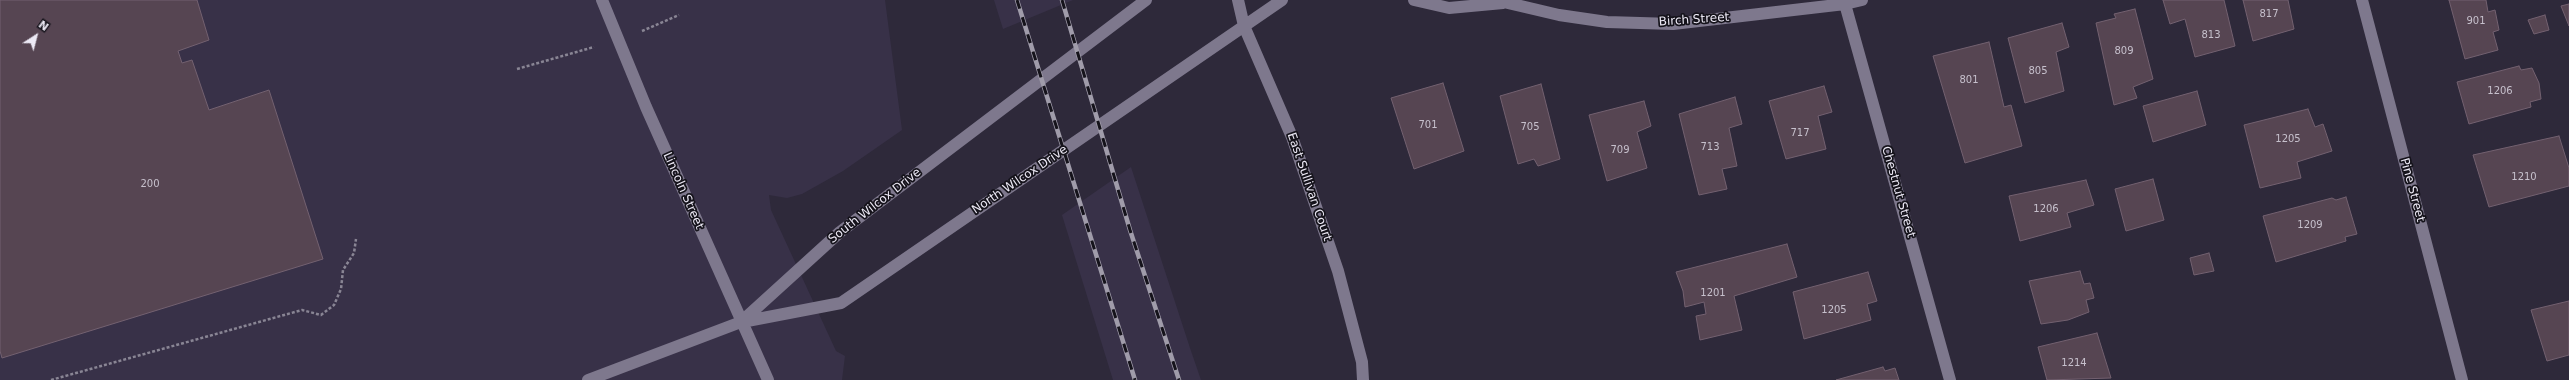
<!DOCTYPE html>
<html>
<head>
<meta charset="utf-8">
<style>
	body { margin:0 }
	#map { position:relative; width:2569px; height:380px; overflow:hidden; background:#2e293a; font-family:"DejaVu Sans",sans-serif }
	canvas { display:block }
	.north { position:absolute; left:16px; top:16px; width:40px; height:40px; -webkit-text-stroke:3px #15131b; paint-order:stroke; rotate:36deg; font-size:11px; font-weight:700; line-height:16px; text-align:center; color:#ece9f5 }
	.north::after { content:''; display:block; margin:auto; width:14px; height:18px; background:#ece9f5; clip-path:polygon(50% 0,100% 100%,50% 72%,0 100%) }
</style>
</head>
<body>
<div id="map">
<canvas width="2569" height="380"></canvas>
<div class="north">N</div>
</div>
<script>
const ctx = document.querySelector('canvas').getContext('2d');
ctx.lineJoin = 'round';
function paint(path, color) { ctx.fillStyle = color; ctx.fill(path, 'evenodd'); }
const poly = rows => new Path2D(rows.map(r => 'M' + r).join(''));
function stroke(path, color, width, dash) { ctx.strokeStyle = color; ctx.lineWidth = width; ctx.lineCap = dash ? 'butt' : 'round'; ctx.setLineDash(dash || []); ctx.stroke(path); }
function write(font, color, halo, rows, align = 'center') {
  ctx.font = font + ' "DejaVu Sans",sans-serif'; ctx.lineWidth = 3.5; ctx.setLineDash([]); ctx.textBaseline = 'middle'; ctx.strokeStyle = halo; ctx.fillStyle = color; for (const [text, x, y, turn = 0] of rows) {
    ctx.save(); ctx.translate(x, y); ctx.rotate((+turn || 0) * Math.PI / 180); ctx.textAlign = isNaN(turn) ? turn : align; if (halo) ctx.strokeText(text, 0, 0); ctx.fillText(text, 0, 0); ctx.restore();
  }
}
paint(poly([
	[0,0,885,0,902,130,843,171,802,194,787,198,769,195,771,210,836,351,845,356,842,380,0,380],
	[994,0,1073,0,1003,29],
	[1131,167,1190,348,1201,380,1113,380,1062,215]
]), '#383148');
const building = poly([
	[0,0,197,0,209,40,178,51,182,63,192,60,209,110,269,90,323,259,2,358,0,351,0,0],
	[2163,0,2224,0,2235,46,2195,57,2185,19,2170,24,2163,0],
	[2243,0,2288,0,2294,29,2253,41,2243,0],
	[2449,0,2486,0,2488,12,2495,10,2499,30,2493,32,2498,50,2465,59,2449,0],
	[2569,4,2569,26,2561,6,2569,4],
	[2135,9,2153,79,2133,87,2137,98,2114,105,2096,23,2116,18,2114,14,2135,9],
	[2545,15,2549,30,2534,34,2528,20,2545,15],
	[2062,23,2069,47,2056,52,2064,91,2025,103,2008,38,2062,23],
	[1989,42,2004,107,2011,105,2022,146,1965,163,1933,56,1989,42],
	[2519,66,2521,70,2532,68,2539,83,2541,99,2530,102,2531,107,2469,124,2457,82,2519,66],
	[1443,83,1464,151,1414,169,1391,98,1443,83],
	[1541,84,1560,159,1538,166,1534,159,1518,164,1500,96,1541,84],
	[1824,86,1832,112,1818,116,1826,149,1786,159,1769,101,1824,86],
	[2197,91,2206,125,2153,142,2143,106,2197,91],
	[1735,97,1742,124,1729,128,1737,166,1722,169,1727,189,1699,195,1679,114,1735,97],
	[1644,101,1651,126,1637,132,1647,168,1607,181,1589,115,1644,101],
	[2308,109,2315,127,2323,124,2332,151,2297,162,2301,178,2260,188,2244,125,2308,109],
	[2559,136,2569,168,2569,186,2489,207,2473,155,2559,136],
	[2153,179,2164,220,2126,231,2115,189,2153,179],
	[2086,180,2094,205,2067,213,2071,227,2020,241,2009,196,2086,180],
	[2346,197,2357,234,2345,237,2346,241,2276,262,2263,216,2332,198,2336,200,2346,197],
	[1787,244,1797,277,1734,296,1742,330,1700,340,1696,316,1706,314,1704,302,1685,307,1683,291,1676,272,1787,244],
	[2209,253,2214,271,2194,275,2190,258,2209,253],
	[2080,271,2084,284,2090,283,2094,298,2086,300,2089,312,2068,320,2041,324,2029,281,2080,271],
	[1868,272,1877,301,1867,304,1871,320,1804,339,1793,292,1868,272],
	[2569,301,2569,355,2547,361,2531,310,2569,301],
	[2097,333,2111,378,2047,380,2038,347,2097,333],
	[1883,367,1885,371,1895,368,1899,380,1836,380,1883,367]
]);
paint(building, '#564552');
stroke(building, '#736170', 1);
stroke(poly([
	[642,31,679,15],
	[517,69,594,47],
	[51,380,302,310,321,315,334,305,341,289,343,270,354,253,356,239]
]), '#898594', 2.5, [3, 2]);
stroke(poly([
	[1414,0,1449,8,1503,3],
	[1495,0,1559,15,1607,22,1673,24,1845,4,1862,0],
	[2362,0,2462,380],
	[1845,4,1950,380]
]), '#7e788d', 12);
stroke(poly([
	[602,0,646,107,768,380],
	[1238,0,1244,26,1292,137,1338,271,1362,362,1363,380],
	[742,322,841,303,1282,0],
	[588,380,741,322,840,232,1146,0]
]), '#7e788d', 12);
const rail = poly([
	[1017,0,1135,380],
	[1062,0,1130,230,1179,380]
]);
stroke(rail, '#a09caa', 4.5);
stroke(rail, '#15131b', 3, [9]);
write('10px', '#c6c0cc', null, [
	["817",2269,14],
	["901",2476,21],
	["813",2211,35],
	["809",2124,51],
	["805",2038,71],
	["801",1969,80],
	["1206",2500,91],
	["701",1428,125],
	["705",1530,127],
	["717",1800,133],
	["1205",2288,139],
	["713",1710,147],
	["709",1620,150],
	["1210",2524,177],
	["200",150,184],
	["1206",2046,209],
	["1209",2310,225],
	["1201",1713,293],
	["1205",1834,310],
	["1214",2074,363]
]);
write('12px', '#ece9f5', '#15131b', [
	["Birch Street",1694,20,-4],
	["North Wilcox Drive",1020,180,-34],
	["East Sullivan Court",1309,187,71],
	["Pine Street",2412,190,75],
	["Lincoln Street",683,191,66],
	["Chestnut Street",1898,192,74],
	["South Wilcox Drive",875,206,-38]
]);
</script>
</body>
</html>
